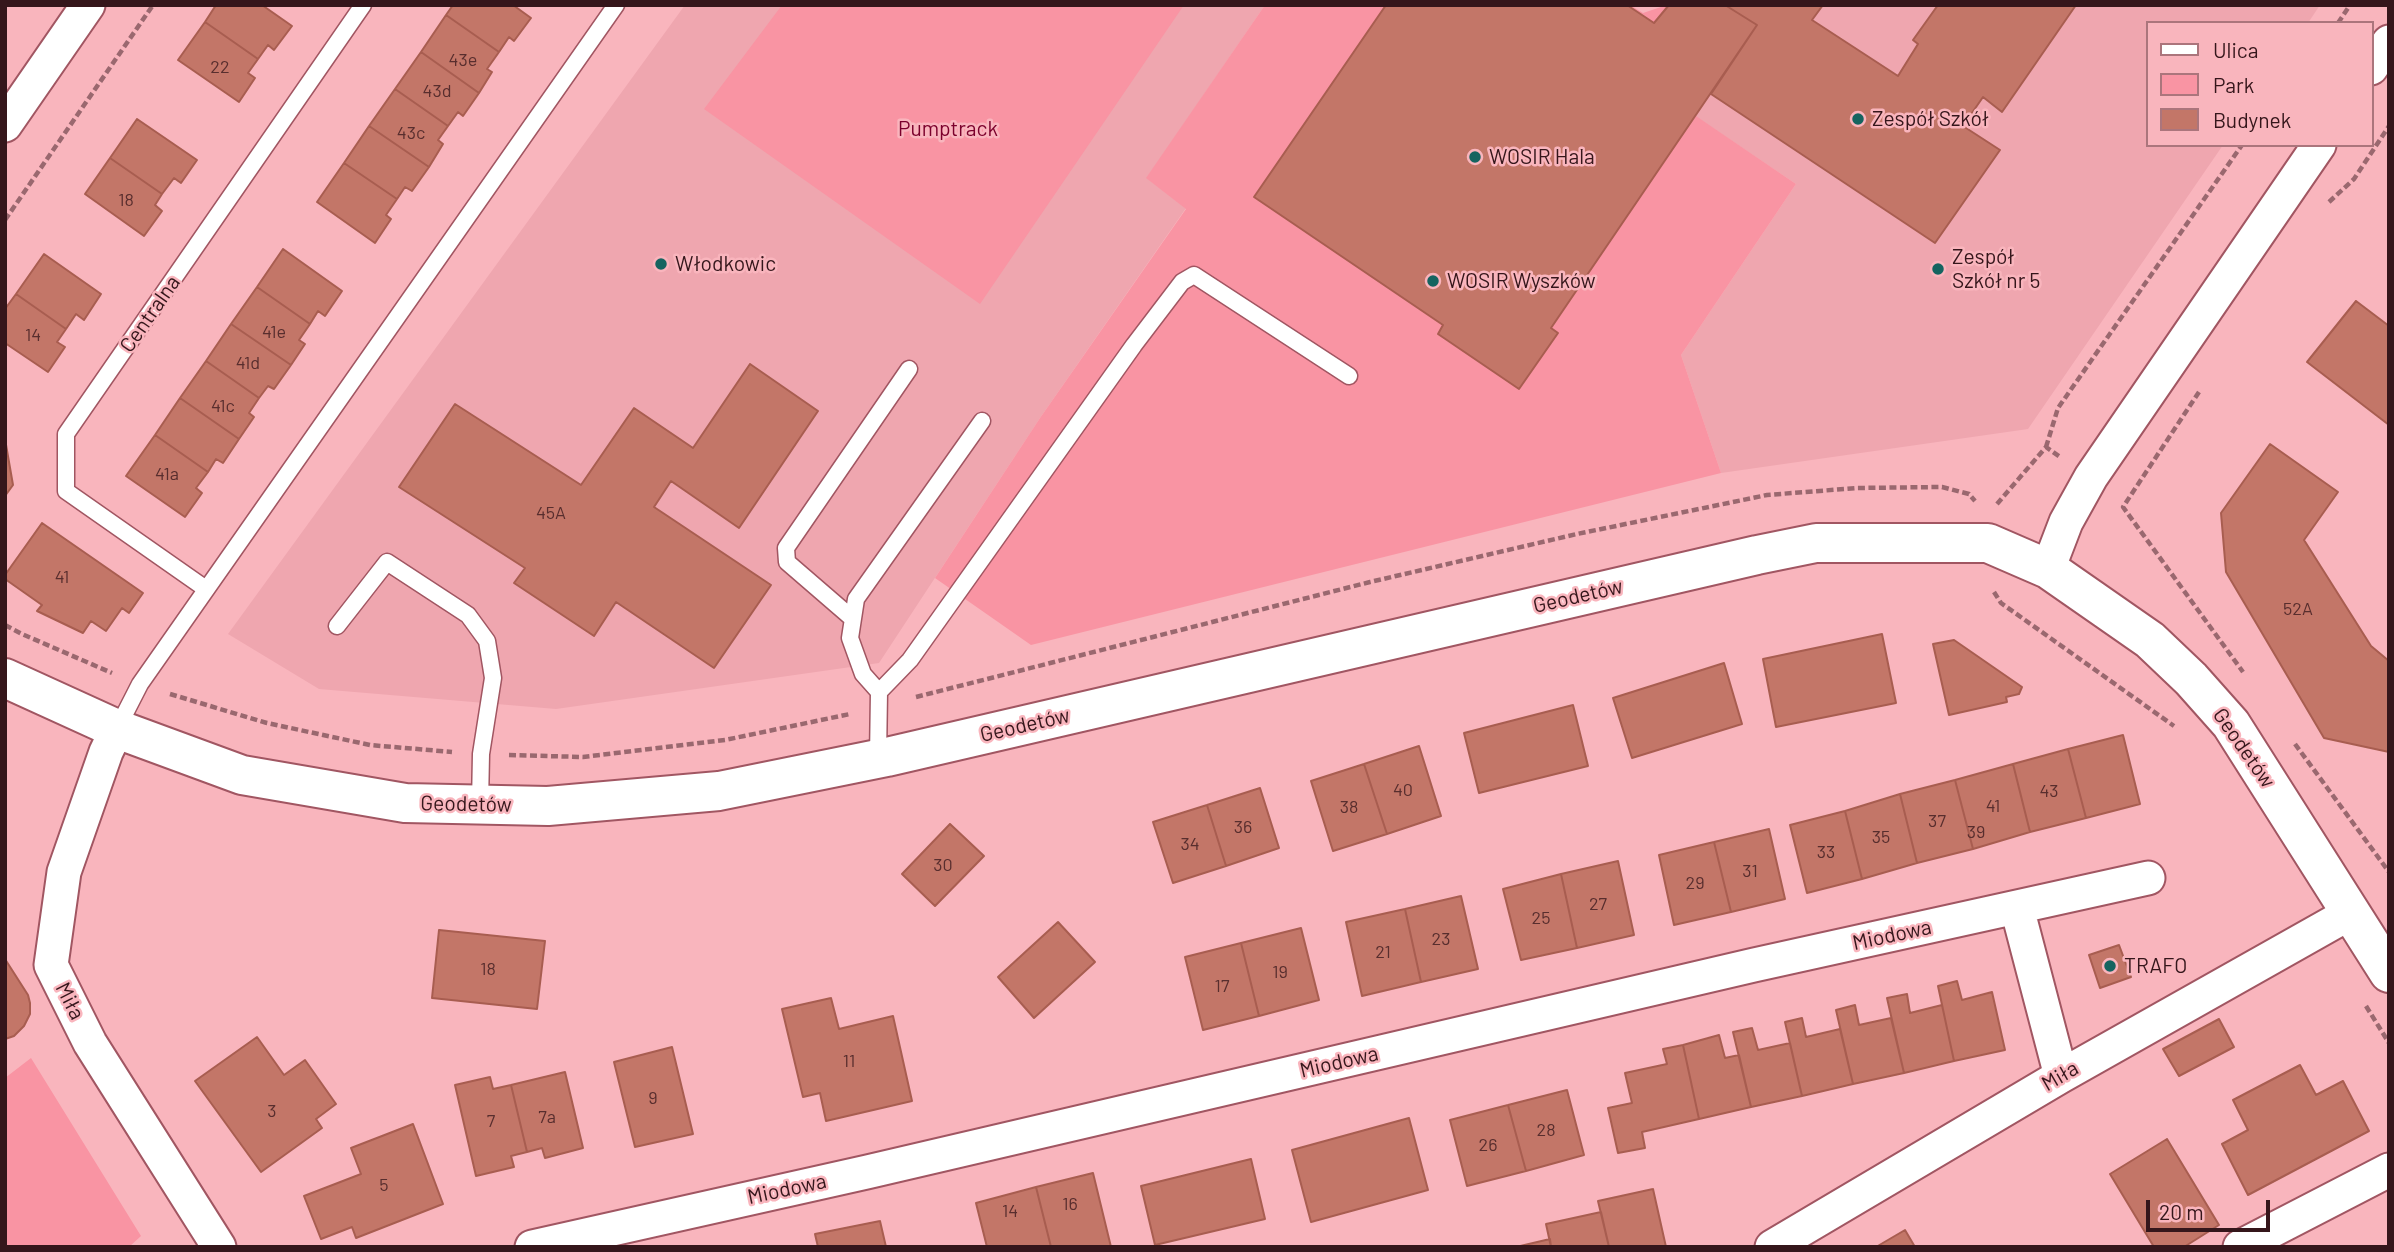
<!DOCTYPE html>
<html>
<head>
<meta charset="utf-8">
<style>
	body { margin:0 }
	#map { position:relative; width:2394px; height:1252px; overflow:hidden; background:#f9b5bd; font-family:Barlow,sans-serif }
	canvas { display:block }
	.frame { position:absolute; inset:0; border:7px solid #35161b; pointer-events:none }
	.legend { position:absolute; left:2146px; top:21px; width:228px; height:126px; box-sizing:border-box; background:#f9b5bd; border:2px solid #ab757c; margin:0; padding:9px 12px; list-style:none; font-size:21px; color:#35161b }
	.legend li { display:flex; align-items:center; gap:14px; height:35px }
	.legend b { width:35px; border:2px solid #ab757c }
	.scale { position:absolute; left:2146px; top:1200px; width:124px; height:32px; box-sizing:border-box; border:4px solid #35161b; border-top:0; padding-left:9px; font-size:21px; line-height:24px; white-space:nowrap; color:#35161b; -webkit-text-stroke:5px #f9b5bd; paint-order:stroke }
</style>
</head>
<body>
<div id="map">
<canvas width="2394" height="1252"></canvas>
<div class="frame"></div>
<ul class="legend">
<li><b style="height:9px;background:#fff"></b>Ulica</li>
<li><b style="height:19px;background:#f994a3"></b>Park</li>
<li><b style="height:19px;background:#c37668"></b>Budynek</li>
</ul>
<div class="scale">20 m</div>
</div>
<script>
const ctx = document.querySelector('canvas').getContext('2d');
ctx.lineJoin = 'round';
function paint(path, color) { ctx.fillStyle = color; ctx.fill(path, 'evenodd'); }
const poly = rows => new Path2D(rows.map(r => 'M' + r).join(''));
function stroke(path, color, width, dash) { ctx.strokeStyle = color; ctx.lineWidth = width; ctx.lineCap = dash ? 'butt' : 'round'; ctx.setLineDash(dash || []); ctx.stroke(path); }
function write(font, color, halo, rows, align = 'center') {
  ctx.font = font + ' Barlow,sans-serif'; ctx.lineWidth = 5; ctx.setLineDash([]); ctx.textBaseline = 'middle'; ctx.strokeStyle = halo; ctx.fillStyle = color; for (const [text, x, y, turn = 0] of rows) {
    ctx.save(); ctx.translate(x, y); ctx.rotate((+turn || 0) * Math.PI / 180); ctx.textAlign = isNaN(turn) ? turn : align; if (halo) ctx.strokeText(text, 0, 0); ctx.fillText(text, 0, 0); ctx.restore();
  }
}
paint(poly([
	[685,5,1265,5,1147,178,1186,208,1040,418,879,663,556,709,319,689,228,634],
	[1725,5,2320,5,2308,23,2147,23,2147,145,2223,145,2028,429,1721,473,1681,355,1796,184,1695,116,1756,25]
]), '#efa6af');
paint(poly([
	[782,5,1184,5,980,304,704,109],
	[1265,5,1630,5,1643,13,1667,5,1725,5,1757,25,1696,116,1796,184,1681,355,1721,473,1031,645,935,578,1040,418,1186,209,1146,178],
	[31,1058,141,1236,129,1247,5,1247,5,1078]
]), '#f994a3');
const building = poly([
	[216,5,262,5,292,26,274,50,268,45,258,59,205,22,216,5],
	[453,5,513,5,531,18,514,41,509,37,499,52,446,15,453,5],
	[1386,5,1627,5,1654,23,1669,5,1725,5,1757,25,1551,328,1558,333,1519,389,1438,334,1443,325,1254,197,1386,5],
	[1725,5,1823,5,1812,20,1898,76,1918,44,1913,40,1938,5,2076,5,2002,112,1983,97,1963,126,2000,150,1935,243,1711,94,1757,25,1725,5],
	[446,15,499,52,487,69,492,72,479,93,421,52,446,15],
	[205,22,258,59,248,73,255,78,239,102,178,60,205,22],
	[421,52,479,93,463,116,458,112,448,126,395,89,421,52],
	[395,89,448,126,438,140,443,144,429,167,369,126,395,89],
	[137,119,197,160,181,183,174,178,162,194,110,158,137,119],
	[369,126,429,167,412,191,405,187,397,199,344,163,369,126],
	[110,158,162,194,155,205,162,211,144,236,85,194,110,158],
	[344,163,397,199,386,215,391,219,375,243,317,202,344,163],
	[283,249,342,291,325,316,318,311,310,324,257,287,283,249],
	[44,254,101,294,84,320,76,314,66,329,16,294,44,254],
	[257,287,310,324,299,340,305,344,291,365,231,324,257,287],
	[16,294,66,329,57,342,65,347,48,372,5,343,5,309,16,294],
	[2356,301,2389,326,2389,425,2307,362,2356,301],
	[231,324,291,365,274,389,268,386,259,398,206,361,231,324],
	[206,361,259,398,249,413,254,417,239,439,180,398,206,361],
	[750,364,818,411,739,528,671,481,654,507,771,585,714,668,616,602,594,636,514,583,525,568,399,487,455,404,581,485,634,408,693,448,750,364],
	[180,398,239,439,223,463,216,459,208,472,155,435,180,398],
	[155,435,208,472,196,488,202,493,185,517,126,476,155,435],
	[5,439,13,485,5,496,5,439],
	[2270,444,2338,492,2304,540,2371,646,2389,661,2389,752,2324,738,2226,572,2221,513,2270,444],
	[42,523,143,593,129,613,122,608,106,631,91,621,83,633,37,611,42,605,5,579,5,575,42,523],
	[1882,634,1896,703,1776,727,1763,659,1882,634],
	[1954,640,2022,687,2019,694,2006,697,2007,702,1949,715,1933,644,1954,640],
	[1724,663,1742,724,1632,758,1613,698,1724,663],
	[1573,705,1588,766,1479,793,1464,733,1573,705],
	[2123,735,2140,804,2086,818,2068,749,2123,735],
	[1419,746,1441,816,1387,834,1364,764,1419,746],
	[2068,749,2086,818,2030,832,2013,764,2068,749],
	[1364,764,1387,834,1333,851,1311,781,1364,764],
	[2013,764,2030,832,1973,849,1955,780,2013,764],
	[1955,780,1973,849,1917,863,1900,794,1955,780],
	[1260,788,1279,848,1226,866,1207,805,1260,788],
	[1900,794,1917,863,1862,879,1845,811,1900,794],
	[1207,805,1226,866,1173,883,1153,822,1207,805],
	[1845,811,1862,879,1807,893,1790,825,1845,811],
	[950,824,984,856,935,906,902,874,950,824],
	[1769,829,1785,899,1731,912,1714,842,1769,829],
	[1714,842,1731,912,1674,925,1659,855,1714,842],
	[1618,861,1634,935,1577,948,1561,874,1618,861],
	[1561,874,1577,948,1521,960,1503,889,1561,874],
	[1461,896,1478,969,1421,982,1405,909,1461,896],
	[1405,909,1421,982,1362,996,1346,922,1405,909],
	[1058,922,1095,962,1034,1018,998,977,1058,922],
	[1301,928,1319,1000,1259,1016,1241,943,1301,928],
	[439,930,545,941,537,1009,432,998,439,930],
	[1241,943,1259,1016,1203,1030,1185,957,1241,943],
	[2119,945,2131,977,2100,988,2089,955,2119,945],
	[5,959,28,995,30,1003,30,1014,24,1026,14,1036,5,1039,5,959],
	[1957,981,1962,1000,1992,992,2005,1050,1954,1061,1938,986,1957,981],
	[1907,994,1910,1013,1942,1005,1954,1061,1904,1073,1887,998,1907,994],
	[831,998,839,1029,893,1016,912,1101,826,1121,820,1093,803,1097,782,1009,831,998],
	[1855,1005,1859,1025,1891,1018,1904,1073,1853,1084,1836,1010,1855,1005],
	[1802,1018,1806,1037,1840,1029,1853,1084,1802,1096,1785,1022,1802,1018],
	[2219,1019,2234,1047,2179,1076,2163,1049,2219,1019],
	[1752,1028,1758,1050,1790,1043,1802,1096,1751,1107,1733,1032,1752,1028],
	[1719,1035,1725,1058,1739,1055,1751,1107,1699,1119,1683,1045,1719,1035],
	[257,1037,284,1075,305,1060,336,1104,316,1119,322,1128,261,1172,195,1081,257,1037],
	[1683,1045,1699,1119,1642,1132,1645,1148,1618,1153,1608,1108,1632,1103,1625,1073,1667,1064,1663,1049,1683,1045],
	[672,1047,693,1134,635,1147,614,1062,672,1047],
	[2300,1065,2316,1095,2343,1081,2369,1131,2248,1195,2222,1144,2248,1130,2233,1100,2300,1065],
	[565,1072,583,1148,545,1158,542,1148,527,1152,511,1085,565,1072],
	[490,1077,493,1089,511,1085,527,1152,511,1156,514,1167,476,1176,455,1085,490,1077],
	[1567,1090,1584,1155,1526,1171,1508,1105,1567,1090],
	[1508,1105,1526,1171,1467,1186,1450,1120,1508,1105],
	[1409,1118,1428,1190,1311,1222,1292,1150,1409,1118],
	[413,1124,443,1204,356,1238,352,1227,321,1239,304,1196,361,1174,351,1148,413,1124],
	[2167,1139,2219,1225,2184,1247,2154,1247,2110,1174,2167,1139],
	[1251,1159,1265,1219,1155,1245,1141,1186,1251,1159],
	[1093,1173,1111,1247,1051,1247,1036,1187,1093,1173],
	[1036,1187,1051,1247,987,1247,976,1203,1036,1187],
	[1653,1189,1666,1247,1609,1247,1598,1201,1653,1189],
	[1601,1212,1609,1247,1551,1247,1546,1224,1601,1212],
	[880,1221,886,1247,818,1247,815,1234,880,1221],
	[1905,1230,1915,1247,1876,1247,1905,1230],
	[1550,1239,1551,1247,1516,1247,1550,1239]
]);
paint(building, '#c37668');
stroke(building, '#a85d50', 2);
const lane = poly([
	[206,589,66,491,66,434,363,5],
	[853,619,787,562,786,548,909,369],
	[337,626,387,562,468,615,487,641,493,678,481,754,480,804],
	[879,692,863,674,850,638,856,599,982,421],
	[117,729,140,684,616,5],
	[878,758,879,692,910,660,1134,345,1182,282,1194,275,1349,376]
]);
const street = poly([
	[2371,68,2389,42],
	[5,125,88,5],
	[2048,569,2066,522,2091,477,2319,145],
	[117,729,106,752,64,872,51,965,90,1043,219,1247],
	[2017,908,2061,1076],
	[532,1247,867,1172,1754,965,2148,878],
	[1772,1247,2061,1076,2352,912],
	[2240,1247,2389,1170]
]);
const secondary = poly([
	[5,678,117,729,242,775,405,803,548,806,719,791,887,757,1757,555,1816,543,1988,543,2048,569,2150,640,2191,679,2231,724,2389,973]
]);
stroke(lane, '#a15662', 19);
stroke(street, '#a15662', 37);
stroke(secondary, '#a15662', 42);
stroke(poly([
	[2338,23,2350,5],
	[2329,202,2354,179,2389,126],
	[5,220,153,5],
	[2199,392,2123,507,2243,672],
	[2046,447,2058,408,2242,145],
	[1997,504,2046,447,2060,457],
	[1994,592,2001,603,2174,726],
	[5,625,22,634,112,673],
	[170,694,267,723,370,745,452,752],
	[916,697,1370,582,1577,534,1767,495,1857,488,1942,487,1969,494,1975,501],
	[2295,744,2389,872],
	[509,755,583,757,725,740,850,714],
	[2366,1006,2389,1043]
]), '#9a686f', 4.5, [7, 3.5]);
stroke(lane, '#fff', 16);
stroke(street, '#fff', 33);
stroke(secondary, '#fff', 38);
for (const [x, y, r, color] of [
	[1858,119,7,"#156460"],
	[1475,157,7,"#156460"],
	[661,264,7,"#156460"],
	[1938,269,7,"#156460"],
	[1433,281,7,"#156460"],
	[2110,966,7,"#156460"]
]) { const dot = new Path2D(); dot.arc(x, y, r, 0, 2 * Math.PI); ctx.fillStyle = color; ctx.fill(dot); stroke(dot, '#f9b5bd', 2.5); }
write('18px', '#582e2e', null, [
	["43e",463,60],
	["22",220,67],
	["43d",437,91],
	["43c",411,133],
	["18",126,200],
	["41e",274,332],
	["14",33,335],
	["41d",248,363],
	["41c",223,406],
	["41a",167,474],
	["45A",551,513],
	["41",62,577],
	["52A",2298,609],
	["40",1403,790],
	["43",2049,791],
	["41",1993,806],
	["38",1349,807],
	["37",1937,821],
	["36",1243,827],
	["39",1976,832],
	["35",1881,837],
	["34",1190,844],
	["33",1826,852],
	["30",943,865],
	["31",1750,871],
	["29",1695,883],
	["27",1598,904],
	["25",1541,918],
	["23",1441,939],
	["21",1383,952],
	["18",488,969],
	["19",1280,972],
	["17",1222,986],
	["11",849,1061],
	["9",653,1098],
	["3",272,1111],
	["7a",547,1117],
	["7",491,1121],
	["28",1546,1130],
	["26",1488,1145],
	["5",384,1185],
	["16",1070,1204],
	["14",1010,1211]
]);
write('21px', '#35161b', '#f9b5bd', [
	["Zespół Szkół",1872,119],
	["WOSIR Hala",1489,157],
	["Zespół",1952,257],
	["Szkół nr 5",1952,281],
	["Włodkowic",675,264],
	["WOSIR Wyszków",1447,281],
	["TRAFO",2124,966]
], 'left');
write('21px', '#7b002c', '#f9b5bd', [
	["Pumptrack",948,129]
]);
write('21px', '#35161b', '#f9b5bd', [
	["Centralna",150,314,-55],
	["Geodetów",1578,596,-13],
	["Geodetów",1025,725,-13],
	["Geodetów",2244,748,55],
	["Geodetów",466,804,1],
	["Miodowa",1892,935,-12],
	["Miła",70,1001,63],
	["Miodowa",1339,1062,-13],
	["Miła",2060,1076,-30],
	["Miodowa",787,1189,-12]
]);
</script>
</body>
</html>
